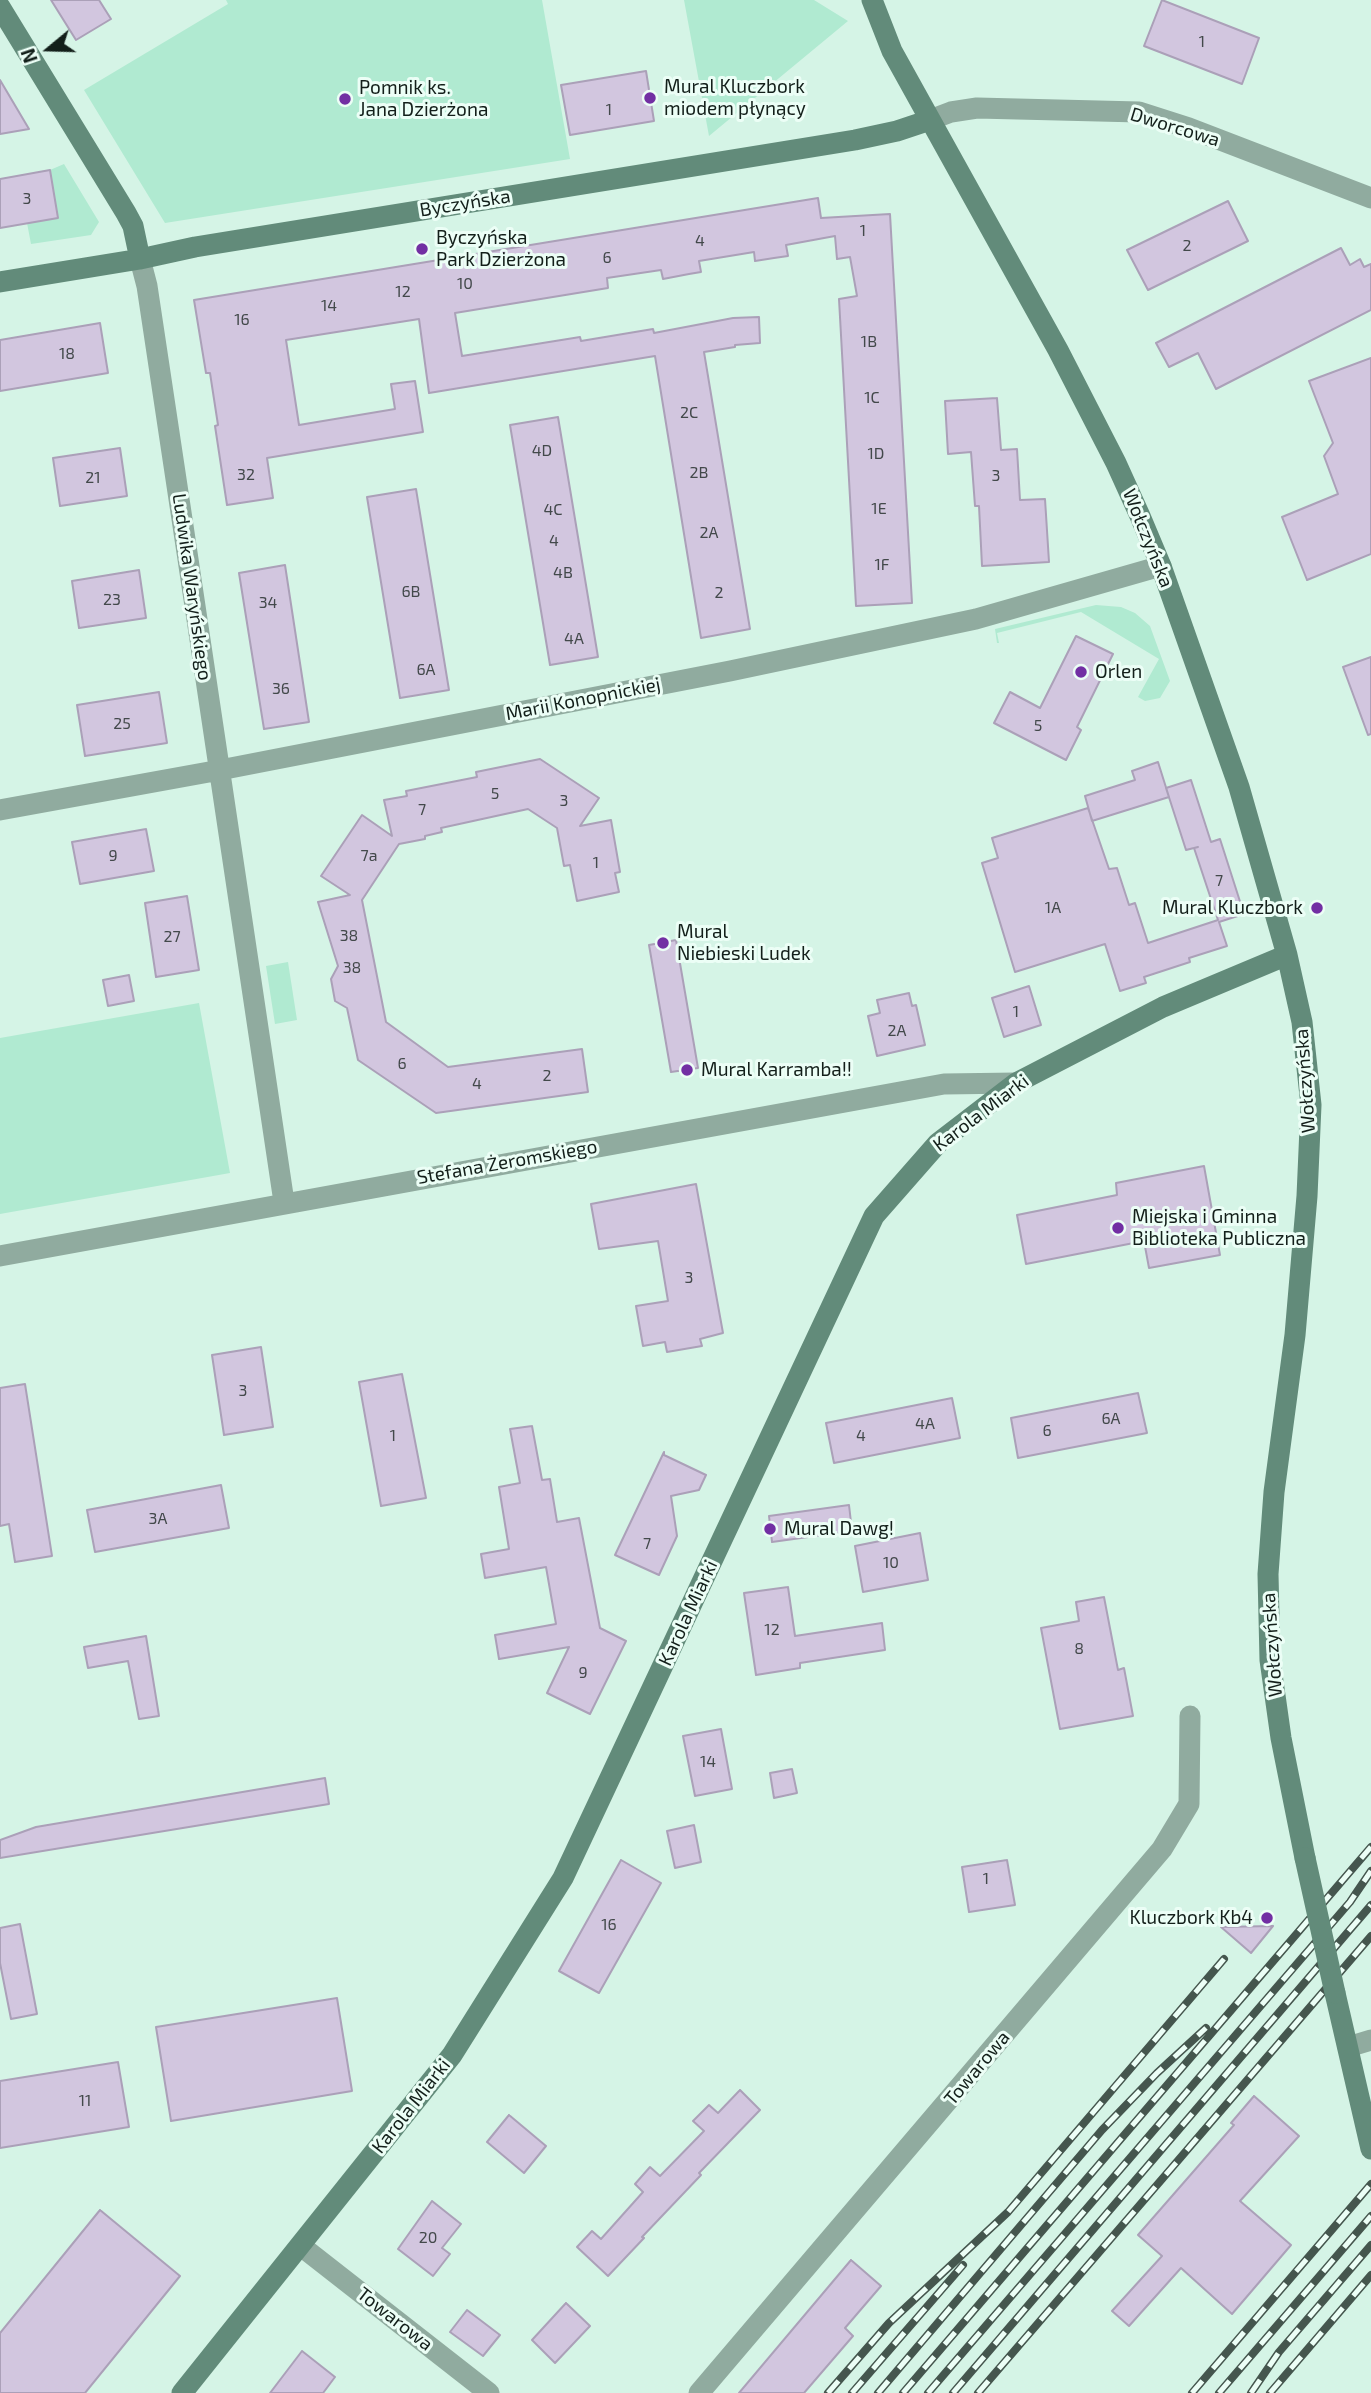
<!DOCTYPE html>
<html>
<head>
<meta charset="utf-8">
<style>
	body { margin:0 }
	#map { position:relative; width:1371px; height:2393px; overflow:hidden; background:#d5f4e6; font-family:"Exo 2",sans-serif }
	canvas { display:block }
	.north { position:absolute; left:14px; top:14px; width:70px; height:70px; -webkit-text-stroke:5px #ecfef6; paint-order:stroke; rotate:251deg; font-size:19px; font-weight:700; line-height:28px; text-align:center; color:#131f1a }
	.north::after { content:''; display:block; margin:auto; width:24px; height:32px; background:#131f1a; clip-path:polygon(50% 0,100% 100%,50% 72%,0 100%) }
</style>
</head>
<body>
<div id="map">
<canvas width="1371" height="2393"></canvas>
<div class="north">N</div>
</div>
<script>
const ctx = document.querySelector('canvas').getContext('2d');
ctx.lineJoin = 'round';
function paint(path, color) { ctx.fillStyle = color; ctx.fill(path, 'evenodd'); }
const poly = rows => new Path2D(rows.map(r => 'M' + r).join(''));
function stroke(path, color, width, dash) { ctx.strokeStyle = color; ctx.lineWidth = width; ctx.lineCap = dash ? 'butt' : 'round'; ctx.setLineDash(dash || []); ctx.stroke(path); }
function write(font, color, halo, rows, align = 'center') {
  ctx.font = font + ' "Exo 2",sans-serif'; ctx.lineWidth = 6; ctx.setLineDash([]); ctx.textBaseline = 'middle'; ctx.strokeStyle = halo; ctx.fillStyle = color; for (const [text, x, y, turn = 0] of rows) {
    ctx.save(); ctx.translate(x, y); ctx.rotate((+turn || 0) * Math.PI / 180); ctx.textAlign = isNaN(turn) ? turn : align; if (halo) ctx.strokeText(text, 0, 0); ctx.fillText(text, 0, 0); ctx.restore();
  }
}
paint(poly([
	[226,0,542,0,570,159,165,223,84,90,228,4],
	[684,0,814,0,848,21,709,136],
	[64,164,99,222,91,235,31,244,27,223,58,218,50,170],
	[1096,605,1121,607,1135,613,1150,626,1170,681,1160,698,1145,701,1138,697,1159,659,1081,612,997,633,999,643,997,643,995,629],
	[288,962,297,1020,275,1024,266,966],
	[199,1003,230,1173,0,1214,0,1038]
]), '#b0ead1');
const building = poly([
	[51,0,99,0,111,19,76,40,51,0],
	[1162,0,1259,38,1242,84,1144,46,1162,0],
	[646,71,654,121,570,135,561,85,646,71],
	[0,80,29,129,0,134,0,80],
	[50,170,58,218,0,228,0,179,50,170],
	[818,198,821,218,890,214,912,603,856,606,839,299,857,296,850,257,837,259,835,236,786,245,788,256,774,258,755,261,754,252,699,261,701,272,689,274,663,279,661,270,607,278,608,288,455,313,462,356,580,337,581,341,653,329,654,333,733,318,759,317,760,343,735,345,735,347,704,352,750,629,701,638,655,356,429,393,419,319,286,340,299,425,395,409,391,384,415,381,423,432,267,458,273,498,227,505,215,426,218,425,210,373,206,373,194,300,818,198],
	[1228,201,1248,241,1148,290,1127,250,1228,201],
	[1341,248,1350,265,1360,259,1364,267,1371,264,1371,310,1216,389,1198,353,1169,367,1156,343,1341,248],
	[100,323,108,373,0,391,0,340,100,323],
	[1371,358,1371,554,1307,580,1282,517,1338,494,1324,456,1333,443,1309,381,1371,358],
	[997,398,1001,450,1017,449,1020,500,1045,499,1049,562,982,566,979,506,975,506,971,452,948,454,945,401,997,398],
	[558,417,598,657,550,665,510,425,558,417],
	[120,448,127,496,60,506,53,458,120,448],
	[416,489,449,690,400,698,367,497,416,489],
	[285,565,309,722,264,729,239,573,285,565],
	[139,570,146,618,79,628,72,581,139,570],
	[1076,636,1113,654,1077,727,1081,730,1066,760,994,723,1010,692,1040,708,1076,636],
	[1371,657,1371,734,1368,735,1343,667,1371,657],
	[159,692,167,743,85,756,77,705,159,692],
	[540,759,599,798,580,826,611,820,620,872,615,873,619,892,577,901,570,865,564,866,557,828,528,809,441,828,442,832,425,836,425,839,399,844,362,900,386,1022,448,1067,582,1049,588,1092,436,1113,358,1060,347,1008,335,1001,331,979,338,966,318,902,350,895,321,876,362,815,392,836,384,800,407,796,406,791,477,777,476,772,540,759],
	[1158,762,1169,797,1092,821,1085,796,1135,780,1132,771,1158,762],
	[1191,780,1211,842,1220,839,1244,914,1219,922,1227,946,1189,958,1190,962,1144,977,1146,983,1120,991,1105,944,1015,972,982,863,998,858,992,838,1088,808,1109,869,1117,868,1129,905,1135,903,1148,943,1218,920,1194,848,1198,847,1186,850,1166,788,1191,780],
	[146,829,154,871,80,884,72,842,146,829],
	[187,896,199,970,156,977,145,903,187,896],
	[676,940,698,1068,671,1072,649,945,676,940],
	[129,975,134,1001,108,1006,103,980,129,975],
	[1029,986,1041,1025,1004,1037,992,998,1029,986],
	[909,993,912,1006,916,1005,925,1045,877,1056,868,1016,880,1013,877,1000,909,993],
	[1204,1166,1220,1255,1149,1268,1144,1241,1026,1264,1017,1215,1117,1195,1116,1183,1204,1166],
	[696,1184,723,1333,700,1339,702,1346,667,1352,665,1342,643,1346,636,1306,668,1301,658,1241,599,1249,591,1204,696,1184],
	[261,1347,273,1427,224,1435,212,1355,261,1347],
	[402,1374,426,1498,381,1506,359,1382,402,1374],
	[25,1384,52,1556,15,1562,9,1524,0,1526,0,1388,25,1384],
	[1138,1393,1147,1433,1018,1458,1011,1418,1138,1393],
	[952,1398,960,1438,834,1463,826,1423,952,1398],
	[532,1426,542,1480,550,1479,557,1522,579,1518,600,1628,626,1641,590,1714,547,1693,569,1647,499,1659,495,1635,556,1624,546,1567,485,1578,481,1554,509,1549,499,1487,520,1483,510,1429,532,1426],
	[664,1452,664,1455,706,1475,699,1490,671,1496,677,1536,659,1575,615,1555,664,1452],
	[221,1485,229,1528,95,1552,87,1510,221,1485],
	[849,1505,852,1531,772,1542,769,1516,849,1505],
	[920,1533,928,1580,863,1592,855,1546,920,1533],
	[788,1587,795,1636,882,1623,885,1650,800,1663,800,1668,756,1675,744,1593,788,1587],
	[1104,1597,1118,1670,1124,1668,1133,1716,1060,1729,1041,1628,1079,1621,1076,1602,1104,1597],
	[146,1636,159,1716,139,1719,128,1661,88,1668,84,1647,146,1636],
	[721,1729,732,1789,695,1796,683,1736,721,1729],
	[792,1769,797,1793,774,1798,770,1773,792,1769],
	[325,1778,329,1804,0,1858,0,1840,36,1827,325,1778],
	[694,1825,701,1862,675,1868,667,1831,694,1825],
	[621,1860,661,1883,599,1993,559,1971,621,1860],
	[1007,1860,1015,1905,969,1912,962,1867,1007,1860],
	[20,1924,37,2014,11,2019,0,1963,0,1928,20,1924],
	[1273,1926,1251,1953,1221,1927,1273,1926],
	[337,1998,352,2091,171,2121,156,2027,337,1998],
	[118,2062,129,2127,0,2148,0,2081,118,2062],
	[740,2090,760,2110,699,2173,701,2175,642,2237,644,2238,608,2276,577,2247,592,2231,601,2239,643,2192,635,2184,650,2167,660,2176,704,2131,693,2121,709,2105,718,2113,740,2090],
	[1254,2096,1299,2136,1240,2201,1291,2245,1232,2314,1181,2268,1129,2326,1112,2311,1162,2256,1138,2235,1234,2125,1231,2123,1254,2096],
	[509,2115,546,2146,524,2173,487,2142,509,2115],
	[432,2201,461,2224,442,2248,450,2254,433,2276,398,2249,432,2201],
	[100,2210,180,2276,85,2393,0,2393,0,2333,100,2210],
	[851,2260,881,2286,845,2328,853,2336,804,2393,739,2393,851,2260],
	[566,2303,590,2326,555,2363,532,2340,566,2303],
	[467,2310,500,2335,483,2356,450,2332,467,2310],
	[302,2351,335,2377,323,2393,270,2393,302,2351]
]);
paint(building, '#d2c6df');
stroke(building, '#aba0b8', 2);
stroke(poly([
	[930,120,951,112,977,108,1139,112,1189,128,1371,198],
	[140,259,147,286,182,519,284,1202],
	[0,810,220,770,730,671,976,619,1161,566],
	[0,1256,944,1084,1016,1083],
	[1348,2047,1371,2040],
	[301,2246,489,2393],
	[699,2393,1162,1849,1189,1804,1190,1716]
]), '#90ab9f', 21);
stroke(poly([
	[872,0,892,51,1058,350,1116,463,1140,516,1161,566,1239,787,1287,955,1302,1022,1311,1105,1307,1196,1295,1335,1274,1492,1268,1574,1270,1660,1281,1738,1305,1858],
	[0,7,126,213,133,226,140,259],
	[0,282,140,259,195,247,855,140,897,131,930,120],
	[1335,1993,1371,2149],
	[182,2393,452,2055,563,1878,874,1216,938,1143,1016,1083,1163,1007,1287,955]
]), '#628b7a', 21);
const rail = poly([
	[828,2393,889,2323,1008,2212,1224,1959],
	[852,2393,963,2265],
	[878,2393,1102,2130,1157,2073,1206,2028],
	[903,2393,1371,1847],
	[928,2393,1350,1902,1371,1871],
	[953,2393,1371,1905],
	[978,2393,1371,1936],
	[1192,2393,1371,2184],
	[1219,2393,1371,2216],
	[1251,2393,1279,2352,1371,2245],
	[1270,2393,1371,2275]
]);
stroke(rail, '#45564e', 8);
stroke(rail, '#ecfef6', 5, [16]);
stroke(poly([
	[1305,1858,1335,1993]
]), '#628b7a', 21);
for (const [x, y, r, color] of [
	[650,98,7,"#722fa3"],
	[345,99,7,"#722fa3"],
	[422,249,7,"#722fa3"],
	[1081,672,7,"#722fa3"],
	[1317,908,7,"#722fa3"],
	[663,943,7,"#722fa3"],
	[687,1070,7,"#722fa3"],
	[1118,1228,7,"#722fa3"],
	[770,1529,7,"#722fa3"],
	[1267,1918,7,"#722fa3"]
]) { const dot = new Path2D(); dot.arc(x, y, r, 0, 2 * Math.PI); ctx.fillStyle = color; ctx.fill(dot); stroke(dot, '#ecfef6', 2.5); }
write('16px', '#43494b', null, [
	["1",1202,42],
	["1",609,110],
	["3",27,199],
	["1",863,231],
	["4",700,241],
	["2",1187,246],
	["6",607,258],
	["10",465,284],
	["12",403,292],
	["14",329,306],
	["16",242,320],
	["1B",869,342],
	["18",67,354],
	["1C",872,398],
	["2C",689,413],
	["4D",542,451],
	["1D",876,454],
	["2B",699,473],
	["32",246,475],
	["3",996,476],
	["21",93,478],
	["1E",879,509],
	["4C",553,510],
	["2A",709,533],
	["4",554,541],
	["1F",882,565],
	["4B",563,573],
	["6B",411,592],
	["2",719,593],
	["23",112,600],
	["34",268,603],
	["4A",574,639],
	["6A",426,670],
	["36",281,689],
	["25",122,724],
	["5",1038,726],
	["5",495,794],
	["3",564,801],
	["7",422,810],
	["9",113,856],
	["7a",369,856],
	["1",596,863],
	["7",1219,881],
	["1A",1053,908],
	["38",349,936],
	["27",172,937],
	["38",352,968],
	["1",1016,1012],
	["2A",897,1031],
	["6",402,1064],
	["2",547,1076],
	["4",477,1084],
	["3",689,1278],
	["3",243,1391],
	["6A",1111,1419],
	["4A",925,1424],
	["6",1047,1431],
	["1",393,1436],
	["4",861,1436],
	["3A",158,1519],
	["7",647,1544],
	["10",891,1563],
	["12",772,1630],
	["8",1079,1649],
	["9",583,1673],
	["14",708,1762],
	["1",986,1879],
	["16",609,1925],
	["11",85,2101],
	["20",428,2238]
]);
write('19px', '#131f1a', '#ecfef6', [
	["Mural Kluczbork",664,87],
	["miodem płynący",664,109],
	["Pomnik ks.",359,88],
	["Jana Dzierżona",359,110],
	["Byczyńska",436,238],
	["Park Dzierżona",436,260],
	["Orlen",1095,672],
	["Mural Kluczbork",1303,908,"right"],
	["Mural",677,932],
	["Niebieski Ludek",677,954],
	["Mural Karramba!!",701,1070],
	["Miejska i Gminna",1132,1217],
	["Biblioteka Publiczna",1132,1239],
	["Mural Dawg!",784,1529],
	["Kluczbork Kb4",1253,1918,"right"]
], 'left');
write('19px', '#131f1a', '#ecfef6', [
	["Dworcowa",1175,127,17],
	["Byczyńska",465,203,-9],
	["Wołczyńska",1148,538,68],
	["Ludwika Waryńskiego",192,587,82],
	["Marii Konopnickiej",583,699,-11],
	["Wołczyńska",1305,1081,-94],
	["Karola Miarki",981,1113,-37],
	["Stefana Żeromskiego",507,1162,-10],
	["Karola Miarki",688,1613,-65],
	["Wołczyńska",1272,1645,-94],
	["Towarowa",977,2068,-50],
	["Karola Miarki",411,2106,-52],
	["Towarowa",395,2319,38]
]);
</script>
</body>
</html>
